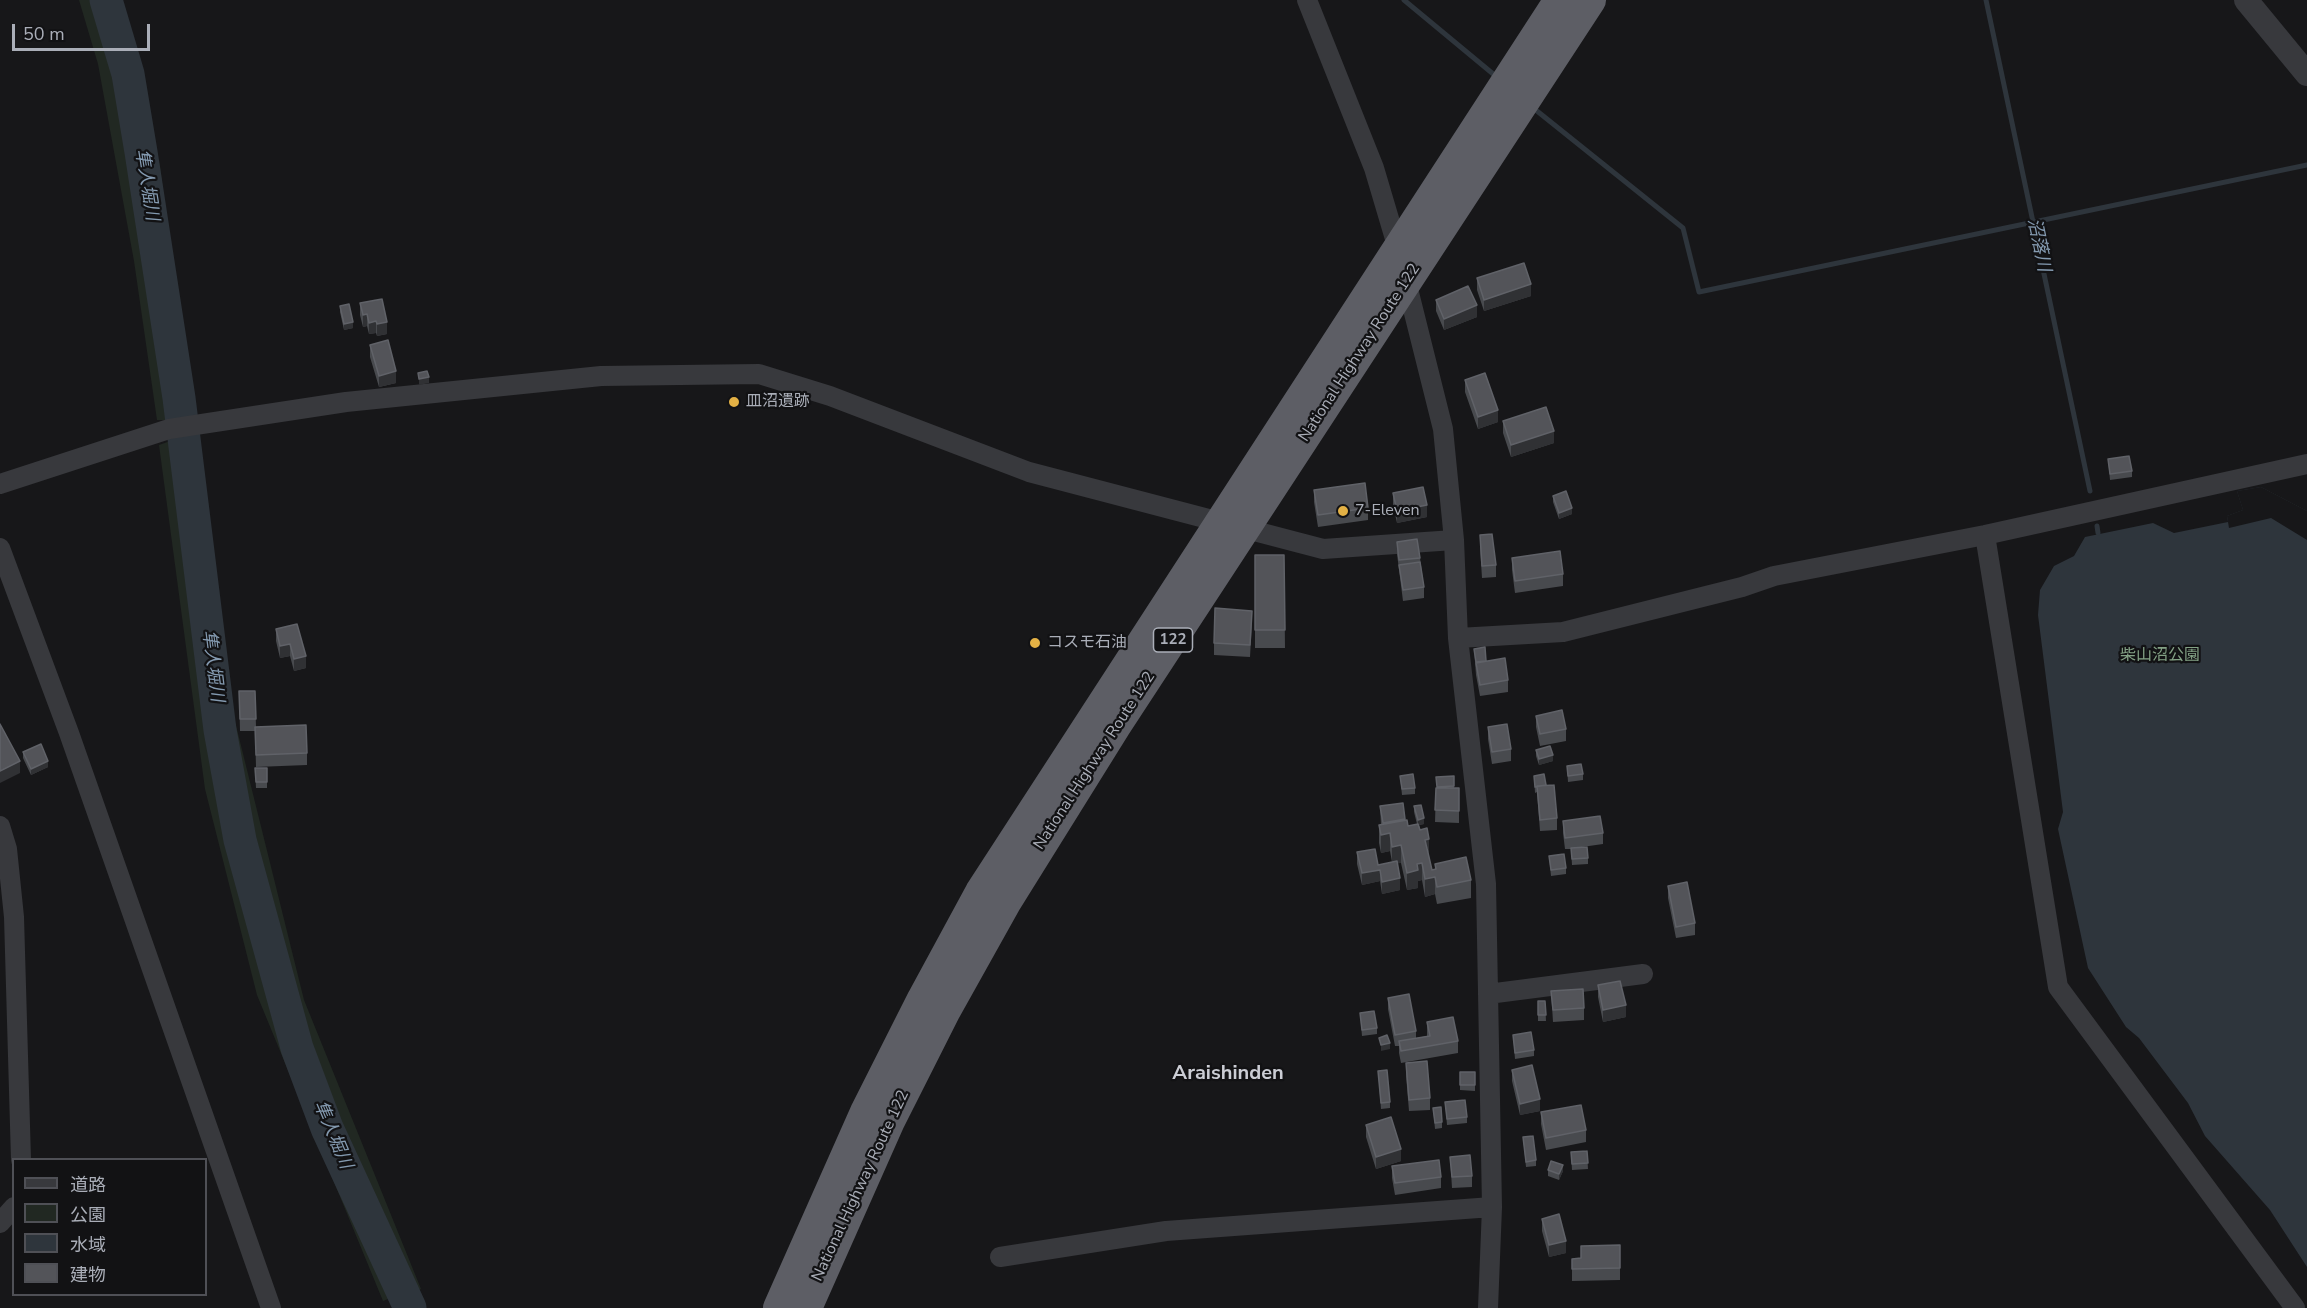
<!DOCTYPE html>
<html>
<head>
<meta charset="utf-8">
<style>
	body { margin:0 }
	#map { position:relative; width:2307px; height:1308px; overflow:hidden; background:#171719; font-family:"Nunito Sans","Noto Sans JP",sans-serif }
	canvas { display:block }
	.legend { position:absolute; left:12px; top:1158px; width:195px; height:138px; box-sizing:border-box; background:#121214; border:2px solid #4f5056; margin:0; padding:8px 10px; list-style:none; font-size:18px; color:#aaaeb8 }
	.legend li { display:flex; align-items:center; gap:12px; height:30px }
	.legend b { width:30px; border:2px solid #4f5056 }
	.scale { position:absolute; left:12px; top:24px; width:138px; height:27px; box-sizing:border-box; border:3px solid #aaaeb8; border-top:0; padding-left:8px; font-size:18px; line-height:21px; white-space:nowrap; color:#aaaeb8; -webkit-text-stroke:4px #121214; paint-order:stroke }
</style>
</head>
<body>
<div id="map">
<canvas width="2307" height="1308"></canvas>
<ul class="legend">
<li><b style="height:8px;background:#38393d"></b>道路</li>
<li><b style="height:16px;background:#212822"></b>公園</li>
<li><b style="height:16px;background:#2e353c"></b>水域</li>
<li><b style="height:16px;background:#535459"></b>建物</li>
</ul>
<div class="scale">50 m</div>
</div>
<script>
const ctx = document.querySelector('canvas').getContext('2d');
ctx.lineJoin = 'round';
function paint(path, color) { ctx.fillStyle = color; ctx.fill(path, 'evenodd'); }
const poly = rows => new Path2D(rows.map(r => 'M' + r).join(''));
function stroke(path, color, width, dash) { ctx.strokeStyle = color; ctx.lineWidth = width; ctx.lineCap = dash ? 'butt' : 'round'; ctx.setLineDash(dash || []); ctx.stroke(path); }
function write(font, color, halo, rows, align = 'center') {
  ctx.font = font + ' "Nunito Sans","Noto Sans JP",sans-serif'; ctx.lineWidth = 4.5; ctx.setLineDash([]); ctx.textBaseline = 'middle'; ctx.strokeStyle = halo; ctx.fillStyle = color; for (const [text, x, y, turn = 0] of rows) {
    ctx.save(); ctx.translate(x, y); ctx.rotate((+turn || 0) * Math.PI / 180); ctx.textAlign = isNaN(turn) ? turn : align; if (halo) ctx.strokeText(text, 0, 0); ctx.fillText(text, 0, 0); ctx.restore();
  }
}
paint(poly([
	[79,0,100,0,138,161,173,420,157,420,134,261,98,64],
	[110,0,119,0,160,166,192,418,186,418,160,218,129,67],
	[187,434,193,435,221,665,304,1000,421,1289,409,1294,340,1144,307,1055,241,821,221,703],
	[176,439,220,784,291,1050,318,1122,396,1296,383,1301,257,995,205,789,159,445]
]), '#212822');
paint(poly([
	[2261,487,2307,511,2307,1267,2270,1210,2205,1136,2188,1103,2139,1038,2126,1027,2088,968,2058,829,2063,812,2038,615,2040,590,2054,566,2074,556,2085,537,2153,523,2174,533,2228,522,2227,516,2243,510,2237,491]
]), '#2e353c');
paint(poly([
	[2261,487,2307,511,2307,540,2271,518,2229,528,2227,516,2243,510,2237,491]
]), '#171719');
stroke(poly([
	[1404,0,1498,78],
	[1986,0,2090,491],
	[1532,107,1683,228,1699,292,2307,165],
	[2097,526,2098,533]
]), '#2e353c', 5);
stroke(poly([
	[106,0,128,74,141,152,179,398,220,730,240,840,297,1048,327,1128,410,1308]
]), '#2e353c', 33);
stroke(poly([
	[1307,0,1374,168,1398,249,1443,429,1454,540,1458,638,1486,884,1492,1207,1488,1308],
	[0,484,169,429,346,402,601,376,759,374,830,396,1029,472,1323,549,1454,540],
	[1985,535,2058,987,2295,1308],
	[0,548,69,733,271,1308],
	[1458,638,1563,632,1742,587,1774,576,1985,535,2307,464],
	[0,826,7,849,14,917,21,1160],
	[1488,994,1643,974],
	[0,1223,14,1207],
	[1000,1257,1166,1231,1492,1207]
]), '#38393d', 20);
stroke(poly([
	[2246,0,2307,74]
]), '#38393d', 24);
stroke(poly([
	[779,1308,866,1112,923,999,981,892,1560,0],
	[806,1308,889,1121,944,1012,1006,901,1115,726,1590,0]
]), '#5d5e65', 32);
paint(poly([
	[1477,278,1531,296,1484,311,1477,290],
	[1436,300,1477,317,1444,330,1436,311],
	[360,303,387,334,377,336,376,333,369,334,367,326,363,327,360,315],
	[340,306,353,328,344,330,340,312],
	[370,345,396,383,379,387,370,357],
	[1465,380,1498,422,1478,429,1465,392],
	[1503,421,1554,443,1511,457,1503,433],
	[2108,459,2132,471,2132,477,2110,480],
	[1314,490,1368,508,1368,520,1318,527,1314,502],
	[1393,493,1427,517,1397,523,1393,505],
	[1553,496,1572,514,1559,519,1553,502],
	[1480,535,1496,565,1496,577,1482,578,1480,547],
	[1397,542,1420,558,1424,587,1424,598,1403,601,1397,554],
	[1255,555,1284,555,1285,648,1255,648],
	[1512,558,1563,574,1563,586,1515,593,1512,570],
	[1252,622,1250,657,1214,655,1214,643],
	[276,629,306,656,306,668,294,671,290,656,280,658,276,641],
	[1474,649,1486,661,1508,680,1508,692,1480,696,1476,675],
	[239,691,255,691,256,727,307,753,307,765,256,767,255,731,240,731],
	[1536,716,1566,729,1566,741,1540,746,1536,727],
	[1488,727,1511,749,1511,761,1492,764,1488,739],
	[1536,750,1553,761,1539,765,1536,756],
	[23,752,48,767,31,775,23,758],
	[1567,766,1583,774,1583,780,1568,782],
	[255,768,267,768,267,788,256,788],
	[1400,776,1415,788,1415,794,1402,795],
	[1454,776,1454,788,1459,788,1459,823,1435,822,1436,788],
	[1534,776,1546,785,1557,818,1557,830,1540,831,1537,792,1535,793],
	[1403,803,1405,820,1408,826,1417,824,1414,812,1414,806,1424,824,1419,825,1429,856,1432,870,1435,870,1435,864,1471,880,1471,898,1437,904,1435,894,1425,897,1422,880,1418,881,1418,888,1407,890,1401,863,1397,863,1400,890,1382,894,1380,881,1362,885,1357,864,1357,852,1378,865,1392,862,1390,851,1381,853,1379,843,1379,825,1381,825,1380,806],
	[1563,821,1603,833,1603,844,1582,847,1588,858,1588,864,1572,865,1571,849,1565,849,1563,833],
	[1549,856,1566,868,1566,874,1551,876],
	[1668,886,1695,923,1695,935,1676,938,1668,898],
	[1598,985,1626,1017,1603,1022,1598,997],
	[1551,991,1584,1008,1584,1020,1553,1022],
	[1388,998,1416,1031,1416,1038,1427,1036,1427,1022,1458,1041,1458,1053,1401,1063,1399,1053,1399,1046,1395,1046,1388,1009],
	[1538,1001,1545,1001,1546,1021,1538,1021],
	[1360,1013,1377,1028,1377,1034,1362,1036],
	[1513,1035,1534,1050,1534,1056,1515,1059],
	[1406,1063,1430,1098,1430,1110,1409,1111,1406,1075],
	[1512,1070,1540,1111,1520,1115,1512,1081],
	[1378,1071,1390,1102,1390,1108,1381,1109],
	[1460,1072,1475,1072,1475,1091,1460,1090],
	[1445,1102,1467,1117,1467,1123,1447,1125],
	[1433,1108,1442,1122,1442,1128,1435,1129],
	[1541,1112,1586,1130,1586,1142,1546,1150,1541,1124],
	[1366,1125,1401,1161,1376,1169,1366,1137],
	[1523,1137,1536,1160,1536,1166,1526,1167],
	[1587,1151,1588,1169,1572,1170,1571,1152],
	[1450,1157,1472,1176,1472,1187,1452,1188],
	[1392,1166,1441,1177,1441,1188,1395,1195,1392,1178],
	[1548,1170,1563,1171,1559,1180,1548,1176],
	[1542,1219,1566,1253,1549,1257,1542,1231],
	[1620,1245,1620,1280,1572,1281,1572,1259,1581,1258]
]), '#484a4e');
paint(poly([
	[1531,284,1531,296,1484,311,1484,300],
	[1477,305,1477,317,1444,330,1444,319],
	[367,314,367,326,363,327,363,315],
	[376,321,376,333,369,334,369,323],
	[353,322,353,328,344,330,344,324],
	[387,322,387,334,377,336,377,324],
	[396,371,396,383,379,387,379,376],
	[429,377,429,383,419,385,419,379],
	[1498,410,1498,422,1478,429,1478,417],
	[1554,431,1554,443,1511,457,1511,445],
	[1427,505,1427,517,1397,523,1397,511],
	[1572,508,1572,514,1559,519,1559,513],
	[290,644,290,656,280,658,280,646],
	[306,656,306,668,294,671,294,659],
	[1553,755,1553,761,1539,765,1539,759],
	[20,761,20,773,0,783,0,771],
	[48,761,48,767,31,775,31,769],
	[1424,818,1424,824,1418,825,1418,820],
	[1390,833,1390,851,1381,853,1381,835],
	[1429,839,1429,856,1425,840],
	[1401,845,1401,863,1392,864,1392,847],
	[1422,863,1422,880,1418,881,1418,888,1407,890,1407,873,1417,864],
	[1380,870,1380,881,1362,885,1362,873],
	[1435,877,1435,894,1425,897,1425,879],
	[1400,878,1400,890,1382,894,1382,882],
	[1626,1005,1626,1017,1603,1022,1603,1010],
	[1390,1043,1390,1049,1381,1051,1381,1045],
	[1540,1099,1540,1111,1520,1115,1520,1104],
	[1401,1149,1401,1161,1376,1169,1376,1157],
	[1563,1165,1563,1171,1559,1180,1559,1174],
	[1566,1241,1566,1253,1549,1257,1549,1245]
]), '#303134');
const building = poly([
	[1524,263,1531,284,1484,300,1477,278,1524,263],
	[1468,286,1477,305,1444,319,1436,300,1468,286],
	[382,299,387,322,377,324,376,321,369,323,367,314,363,315,360,303,382,299],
	[349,304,353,322,344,324,340,306,349,304],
	[388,340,396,371,379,376,370,345,388,340],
	[427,371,429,377,419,379,418,373,427,371],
	[1485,373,1498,410,1478,417,1465,380,1485,373],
	[1546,407,1554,431,1511,445,1503,421,1546,407],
	[2129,456,2132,471,2110,474,2108,459,2129,456],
	[1365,483,1368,508,1318,515,1314,490,1365,483],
	[1423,487,1427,505,1397,511,1393,493,1423,487],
	[1566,491,1572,508,1559,513,1553,496,1566,491],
	[1492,534,1496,565,1482,566,1480,535,1492,534],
	[1417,539,1420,558,1399,560,1397,542,1417,539],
	[1560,551,1563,574,1515,581,1512,558,1560,551],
	[1255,555,1284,555,1285,630,1255,630,1255,555],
	[1420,562,1424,587,1403,590,1399,565,1420,562],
	[1215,608,1252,611,1250,645,1214,643,1215,608],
	[297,624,306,656,294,659,290,644,280,646,276,629,297,624],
	[1485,647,1486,661,1476,662,1474,649,1485,647],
	[1505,658,1508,680,1480,685,1476,663,1505,658],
	[239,691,255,691,256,719,240,719,239,691],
	[1562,710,1566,729,1540,734,1536,716,1562,710],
	[0,724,20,761,0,771,0,724],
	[1507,724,1511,749,1492,752,1488,727,1507,724],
	[306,725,307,753,256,755,255,727,306,725],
	[41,744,48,761,31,769,23,752,41,744],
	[1550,746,1553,755,1539,759,1536,750,1550,746],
	[1581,764,1583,774,1568,776,1567,766,1581,764],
	[255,768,267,768,267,782,256,782,255,768],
	[1413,774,1415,788,1402,789,1400,776,1413,774],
	[1544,774,1546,785,1535,787,1534,776,1544,774],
	[1454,776,1454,786,1437,787,1436,777,1454,776],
	[1554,785,1557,818,1540,820,1537,786,1554,785],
	[1436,788,1459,788,1459,811,1435,810,1436,788],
	[1403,803,1405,819,1383,823,1380,806,1403,803],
	[1421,805,1424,818,1418,820,1414,806,1421,805],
	[1600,816,1603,833,1565,838,1563,821,1600,816],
	[1407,820,1408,826,1418,824,1420,830,1427,828,1429,839,1425,840,1432,870,1436,869,1435,864,1466,857,1471,880,1437,887,1435,877,1425,879,1422,863,1417,864,1418,870,1407,873,1401,845,1392,847,1390,833,1381,835,1379,825,1407,820],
	[1587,847,1588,858,1572,859,1571,848,1587,847],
	[1375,849,1378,865,1397,861,1400,878,1382,882,1380,870,1362,873,1357,852,1375,849],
	[1564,854,1566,868,1551,870,1549,856,1564,854],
	[1687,882,1695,923,1676,927,1668,886,1687,882],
	[1620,981,1626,1005,1603,1010,1598,985,1620,981],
	[1583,989,1584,1008,1553,1010,1551,991,1583,989],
	[1409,994,1416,1031,1395,1035,1388,998,1409,994],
	[1538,1001,1545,1001,1546,1015,1538,1015,1538,1001],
	[1374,1011,1377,1028,1362,1030,1360,1013,1374,1011],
	[1453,1017,1458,1041,1401,1051,1399,1041,1430,1036,1427,1022,1453,1017],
	[1531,1032,1534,1050,1515,1053,1513,1035,1531,1032],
	[1387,1035,1390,1043,1381,1045,1379,1038,1387,1035],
	[1427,1061,1430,1098,1409,1100,1406,1063,1427,1061],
	[1532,1065,1540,1099,1520,1104,1512,1070,1532,1065],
	[1387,1070,1390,1102,1381,1103,1378,1071,1387,1070],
	[1460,1072,1475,1072,1475,1085,1460,1085,1460,1072],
	[1465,1100,1467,1117,1447,1119,1445,1102,1465,1100],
	[1581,1105,1586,1130,1546,1138,1541,1112,1581,1105],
	[1441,1107,1442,1122,1435,1123,1433,1108,1441,1107],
	[1391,1117,1401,1149,1376,1157,1366,1125,1391,1117],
	[1533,1136,1536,1160,1526,1162,1523,1137,1533,1136],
	[1587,1151,1588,1163,1572,1164,1571,1152,1587,1151],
	[1470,1155,1472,1176,1452,1177,1450,1157,1470,1155],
	[1439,1160,1441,1177,1395,1183,1392,1166,1439,1160],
	[1551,1161,1563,1165,1559,1174,1548,1170,1551,1161],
	[1559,1214,1566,1241,1549,1245,1542,1219,1559,1214],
	[1620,1245,1620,1268,1572,1269,1572,1259,1581,1258,1581,1246,1620,1245]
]);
paint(building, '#535459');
stroke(building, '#606268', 1.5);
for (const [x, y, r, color] of [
	[734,402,6,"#e3b145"],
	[1343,511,6,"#e3b145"],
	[1035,643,6,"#e3b145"]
]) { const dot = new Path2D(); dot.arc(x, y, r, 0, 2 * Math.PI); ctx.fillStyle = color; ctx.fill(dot); stroke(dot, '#121214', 2); }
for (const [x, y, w] of [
	[1173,640,39]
]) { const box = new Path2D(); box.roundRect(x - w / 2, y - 12, w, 24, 4.5); ctx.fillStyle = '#121214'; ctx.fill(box); stroke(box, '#aaaeb8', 1.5); }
write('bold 15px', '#aaaeb8', null, [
	["122",1173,640]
]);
write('16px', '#aaaeb8', '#121214', [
	["National Highway Route 122",1360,353,-57],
	["National Highway Route 122",1095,761,-57],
	["National Highway Route 122",861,1186,-65]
]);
write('16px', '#aaaeb8', '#121214', [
	["皿沼遺跡",746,402],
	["7-Eleven",1355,511],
	["コスモ石油",1047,643]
], 'left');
write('16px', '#83a185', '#121214', [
	["柴山沼公園",2160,656]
]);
write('italic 18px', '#849ab0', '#121214', [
	["隼人堀川",146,185,81],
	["沼落川",2038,245,78],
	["隼人堀川",212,666,83],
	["隼人堀川",332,1135,67]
]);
write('bold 20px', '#cbcdd4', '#121214', [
	["Araishinden",1228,1074]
]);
</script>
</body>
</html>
